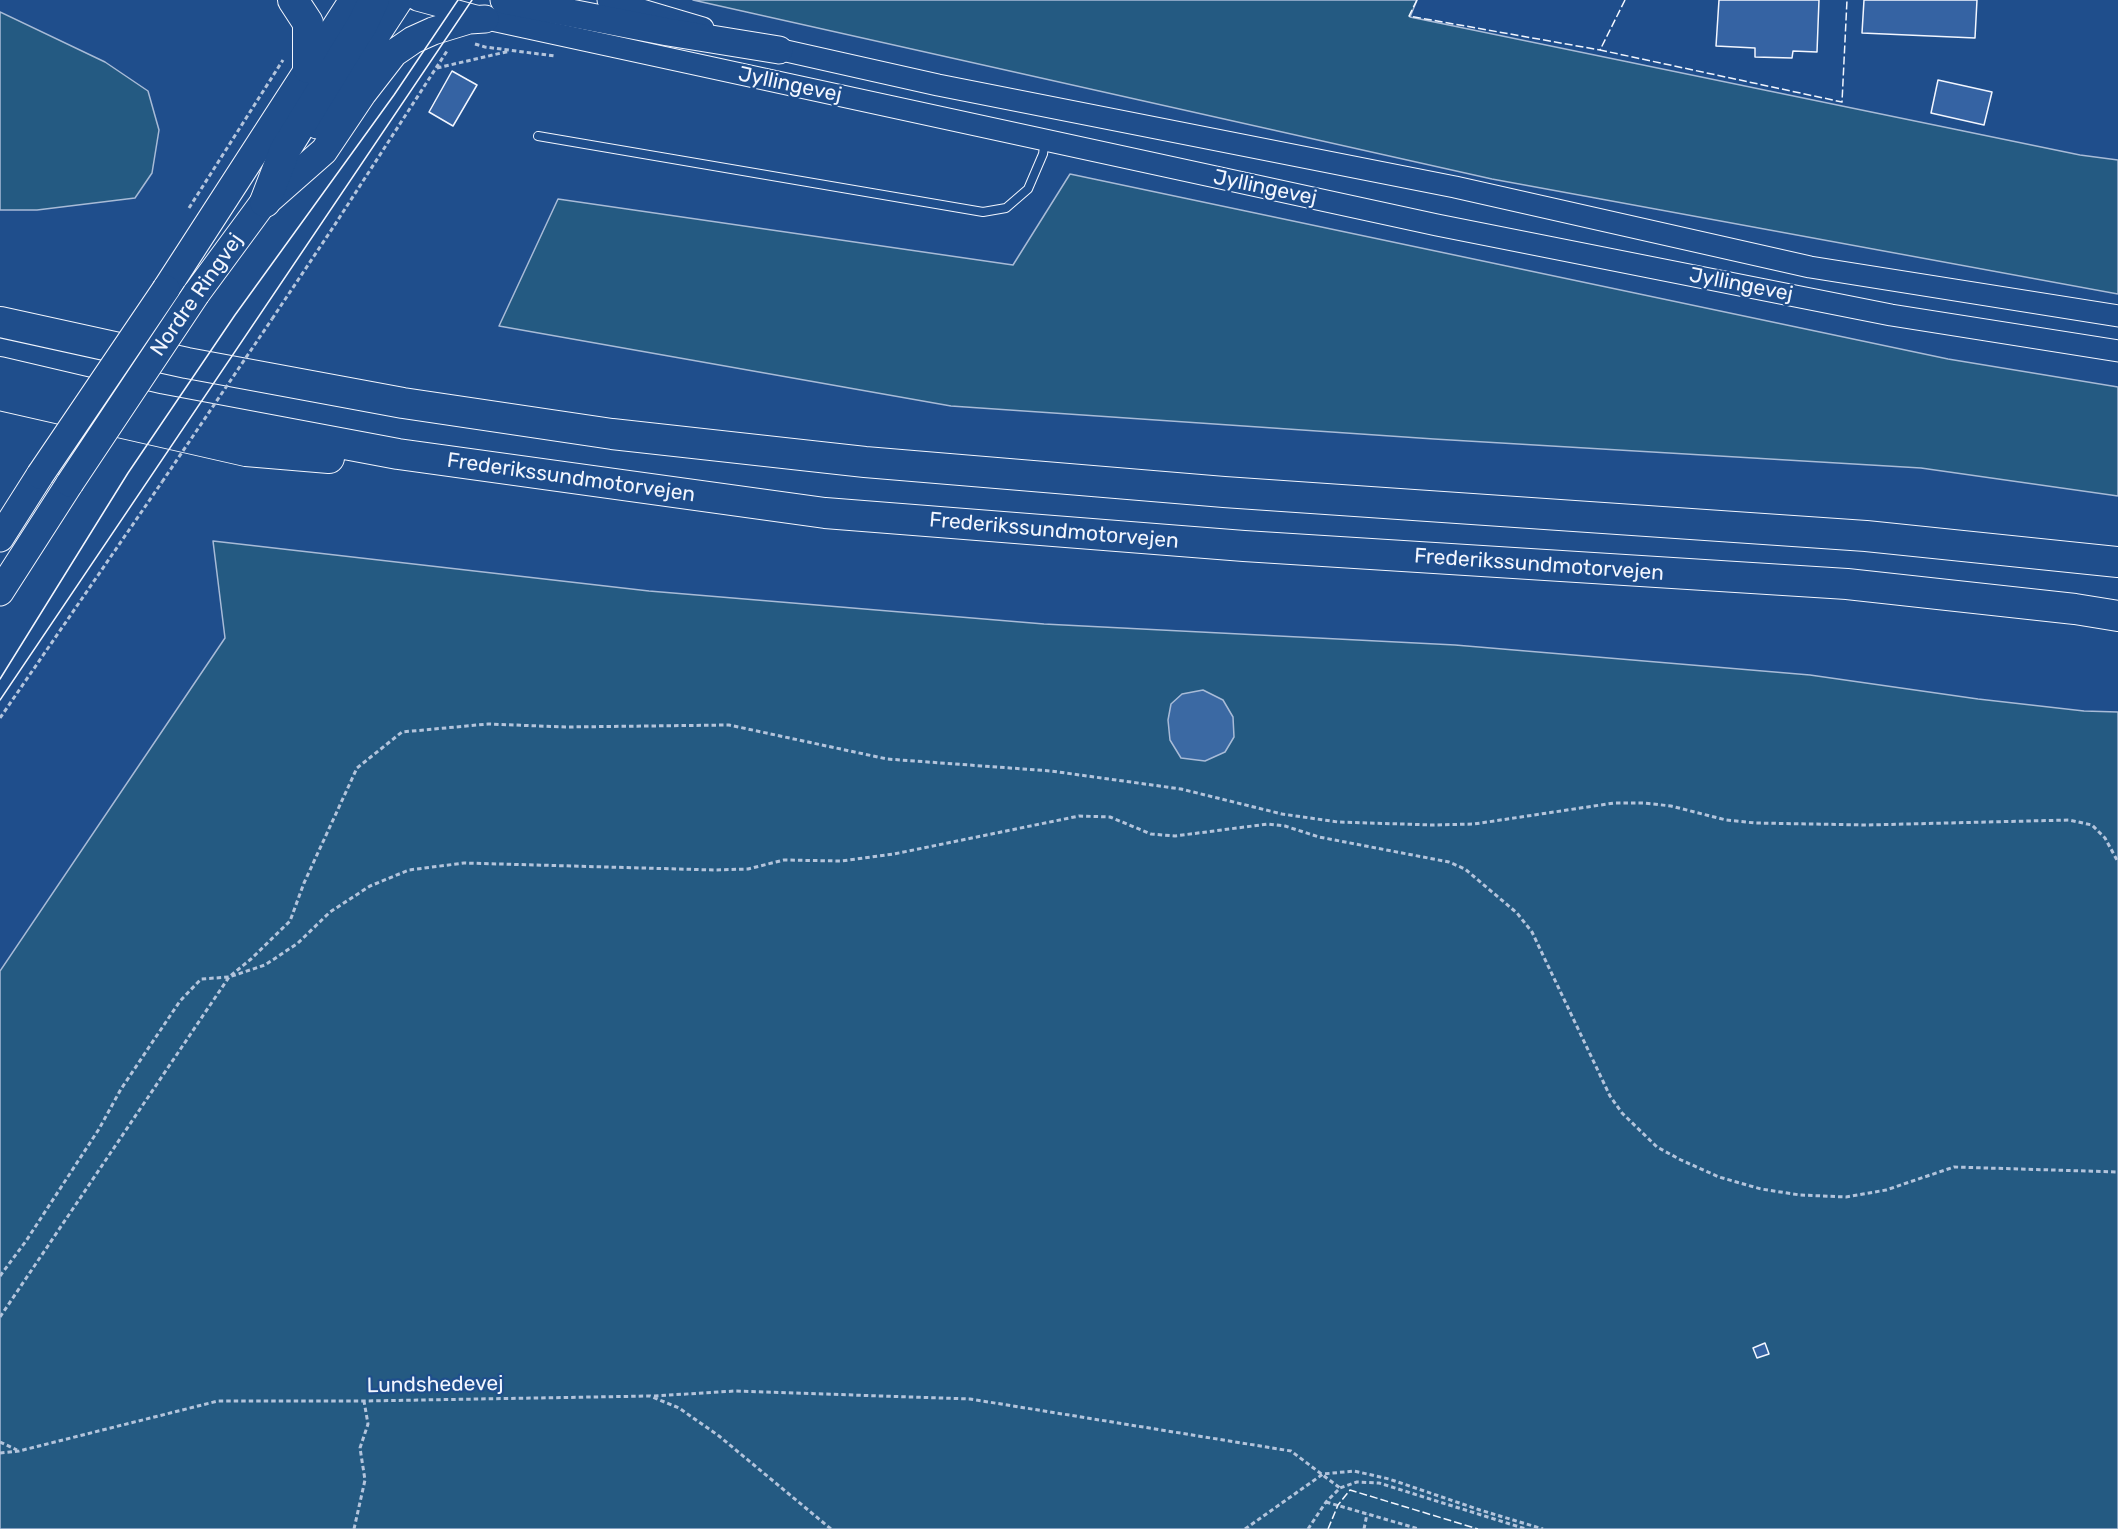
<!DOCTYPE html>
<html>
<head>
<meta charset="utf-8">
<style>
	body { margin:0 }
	canvas { display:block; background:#1f4e8c }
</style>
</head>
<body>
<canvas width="2118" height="1529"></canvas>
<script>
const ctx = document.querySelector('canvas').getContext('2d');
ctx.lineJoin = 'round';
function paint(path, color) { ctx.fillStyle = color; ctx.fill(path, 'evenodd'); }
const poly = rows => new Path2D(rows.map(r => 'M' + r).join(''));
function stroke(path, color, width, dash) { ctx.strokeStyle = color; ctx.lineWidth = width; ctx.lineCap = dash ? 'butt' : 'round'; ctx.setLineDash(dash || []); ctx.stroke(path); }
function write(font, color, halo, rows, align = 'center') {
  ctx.font = font + ' Rubik,sans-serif'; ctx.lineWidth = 4.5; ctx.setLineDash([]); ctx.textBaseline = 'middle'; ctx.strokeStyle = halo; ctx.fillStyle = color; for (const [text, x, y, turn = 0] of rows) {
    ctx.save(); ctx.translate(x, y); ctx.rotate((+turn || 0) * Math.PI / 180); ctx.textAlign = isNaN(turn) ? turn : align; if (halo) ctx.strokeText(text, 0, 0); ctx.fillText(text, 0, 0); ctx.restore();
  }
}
const green = poly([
	[693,0,1417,0,1410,17,2080,155,2118,160,2118,294,1492,179,693,0],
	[0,12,105,62,148,91,159,130,152,173,135,198,37,210,0,210,0,12],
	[1070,174,1948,359,2118,387,2118,496,1921,468,1434,439,951,406,499,326,558,199,1013,265,1070,174],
	[213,541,649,591,1044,624,1455,645,1810,675,1978,699,2084,711,2118,712,2118,1529,0,1529,0,971,225,638,213,541]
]);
paint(green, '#245a82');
stroke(green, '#a8bbd7', 1.5);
const water = poly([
	[1203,690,1223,700,1233,717,1234,737,1225,752,1205,761,1181,758,1170,740,1168,720,1171,704,1182,694,1203,690]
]);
paint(water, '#3b69a3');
stroke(water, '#a8bbd7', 1.5);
const building = poly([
	[1719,0,1819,0,1817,52,1793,51,1792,58,1755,57,1755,48,1716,46,1719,0],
	[1864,0,1977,0,1975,38,1862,33,1864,0],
	[452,71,477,85,453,126,429,112,452,71],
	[1938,80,1992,92,1984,125,1931,113,1938,80],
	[1765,1343,1769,1354,1757,1358,1753,1348,1765,1343]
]);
paint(building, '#3563a3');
stroke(building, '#f2f6ff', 1.5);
const service = poly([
	[538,136,983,212,1006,208,1028,189,1043,154,1045,140]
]);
const tertiary = poly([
	[417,0,487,19,1437,225,1891,315,2118,351],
	[608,0,703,28],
	[764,46,938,85,1455,187,1810,267,2118,316]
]);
const primary = poly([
	[504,0,668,32,779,50],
	[317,125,399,0],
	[266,202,324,151,363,93,394,53,413,40,433,31,469,20,485,19],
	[166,289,353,0],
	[196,294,277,184],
	[0,538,40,475],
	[0,592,70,483]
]);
const motorway = poly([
	[293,0,308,23,308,68],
	[265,202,285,150,362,25,374,0],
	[0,322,187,363,403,403,612,434,865,462,1224,492,1866,536,2118,562],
	[0,372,158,409,398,454,825,513,1244,546,1847,584,2075,609,2118,616],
	[0,395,246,451,329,458]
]);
stroke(service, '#f2f6ff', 10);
stroke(tertiary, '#f2f6ff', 23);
stroke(primary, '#f2f6ff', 29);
stroke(motorway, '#f2f6ff', 32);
stroke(poly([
	[475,44,485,47,555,56],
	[437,68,510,51],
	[189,208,283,60],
	[272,319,334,226,447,51],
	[0,718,162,482],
	[0,1276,26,1241,99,1129,121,1089,180,1001,201,979,229,977,265,965,298,943,330,912,370,886,409,870,464,863,714,870,748,869,784,860,841,861,894,854,1079,816,1110,817,1151,834,1175,836,1268,824,1285,826,1319,837,1449,862,1465,869,1517,913,1532,932,1610,1096,1622,1113,1657,1147,1681,1160,1719,1177,1761,1189,1800,1195,1846,1197,1886,1190,1954,1167,2118,1172],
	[0,1317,229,977,251,959,290,921,304,883,357,768,402,732,488,724,566,727,729,725,887,759,1051,771,1181,789,1282,814,1338,822,1433,825,1474,824,1614,803,1644,803,1671,806,1726,820,1755,823,1867,825,2069,820,2092,825,2105,838,2118,862],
	[654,1396,735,1391,970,1399,1291,1451,1340,1488],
	[0,1442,17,1450],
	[0,1453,19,1451,218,1401,364,1401,650,1396,679,1408,719,1436,831,1529],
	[1326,1502,1419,1529],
	[354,1529,365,1480,360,1448,368,1424,364,1401],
	[1245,1529,1323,1474,1354,1471,1389,1479,1480,1510,1543,1529],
	[1308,1529,1326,1502,1340,1488,1357,1482,1379,1483,1526,1529],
	[1364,1529,1367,1514]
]), '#b3c4dc', 3, [4.5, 3]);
stroke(service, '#1f4e8c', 8);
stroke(tertiary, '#1f4e8c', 21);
stroke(primary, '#1f4e8c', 27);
stroke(motorway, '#1f4e8c', 30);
stroke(poly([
	[0,679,128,473,235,315,394,95,458,0],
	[0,700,472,0]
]), '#f2f6ff', 1.5);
const primaryBridge = poly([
	[40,475,166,289],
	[70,483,196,294]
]);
stroke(primaryBridge, '#f2f6ff', 29, []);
stroke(poly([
	[162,482,272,319]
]), '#b3c4dc', 3, [4.5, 3]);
stroke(primaryBridge, '#1f4e8c', 27);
stroke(poly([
	[1417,0,1409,16,1600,50,1601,49],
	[1625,0,1600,50,1842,102,1847,0],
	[1328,1529,1338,1505,1350,1490,1478,1529]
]), '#f2f6ff', 1.5, [8, 3]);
write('21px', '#f2f6ff', '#1f4e8c', [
	["Jyllingevej",790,85,12],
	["Jyllingevej",1265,188,12],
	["Jyllingevej",1741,285,11],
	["Nordre Ringvej",197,295,-55],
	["Frederikssundmotorvejen",571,478,8],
	["Frederikssundmotorvejen",1054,531,5],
	["Frederikssundmotorvejen",1539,565,4],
	["Lundshedevej",435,1385,-1]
]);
</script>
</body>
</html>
